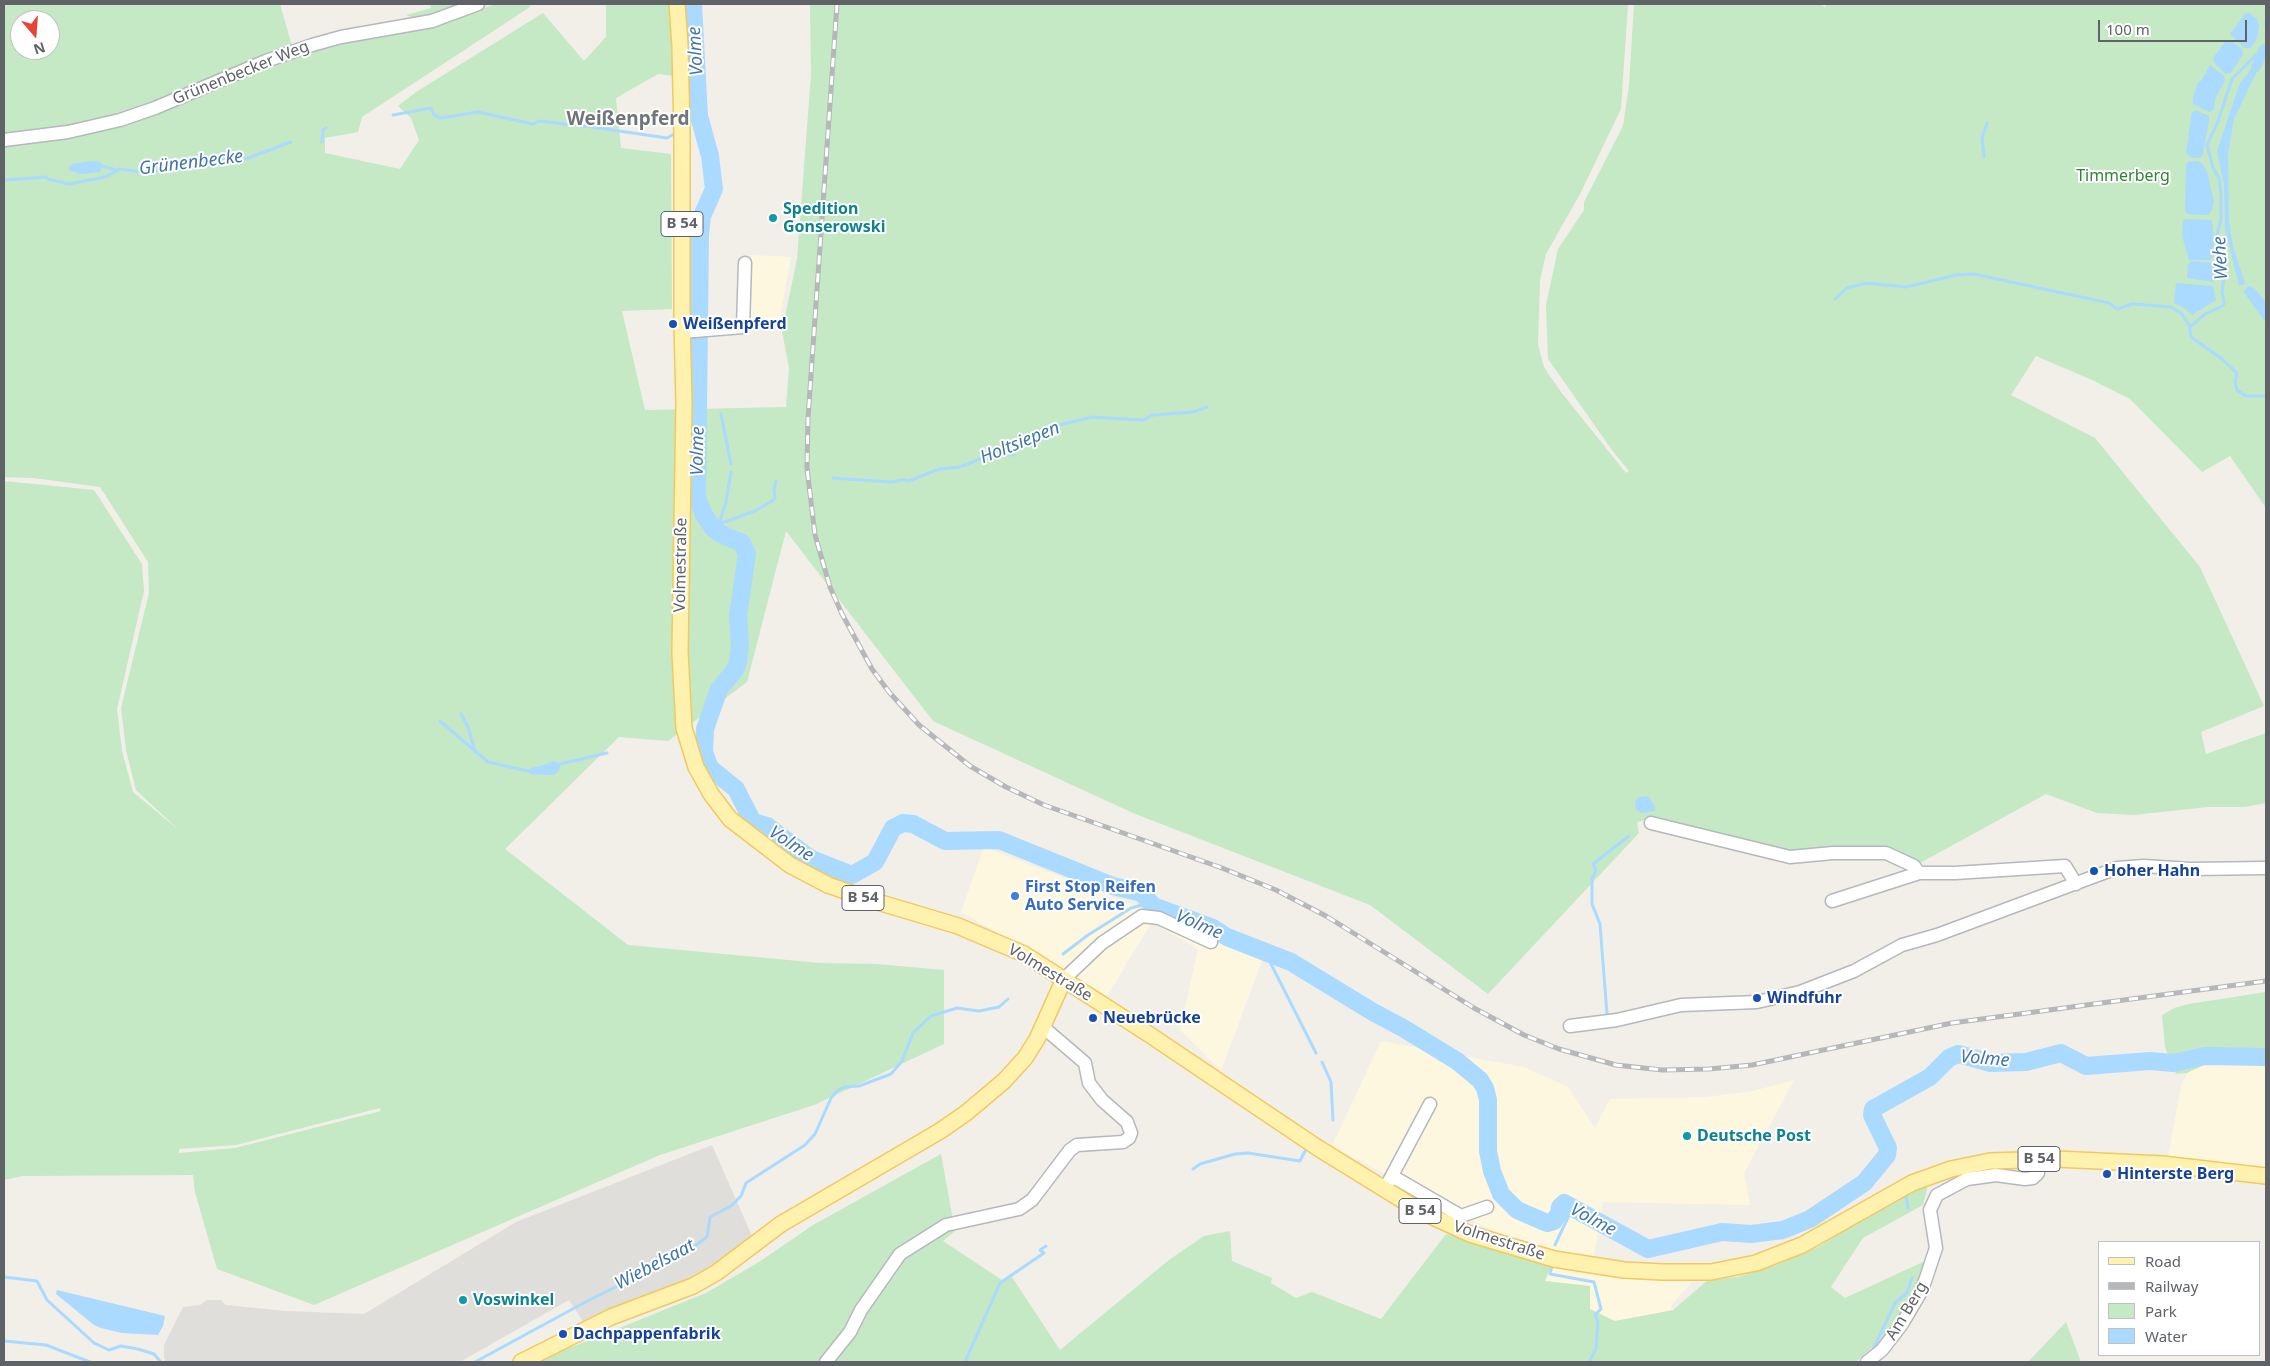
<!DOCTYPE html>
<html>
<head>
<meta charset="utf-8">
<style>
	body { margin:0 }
	#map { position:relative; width:2270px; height:1366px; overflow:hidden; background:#f1efe8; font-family:"Noto Sans",sans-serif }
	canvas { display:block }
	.frame { position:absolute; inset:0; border:5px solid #5f6368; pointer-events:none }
	.legend { position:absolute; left:2098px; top:1241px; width:162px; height:115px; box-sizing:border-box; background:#fff; border:1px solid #bfc1c3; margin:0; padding:6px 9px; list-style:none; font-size:15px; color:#5f6368 }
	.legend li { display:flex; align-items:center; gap:10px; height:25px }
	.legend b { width:25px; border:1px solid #bfc1c3 }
	.north { position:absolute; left:10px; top:10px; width:50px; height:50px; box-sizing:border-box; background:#fff; border:1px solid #bfc1c3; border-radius:50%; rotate:162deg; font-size:14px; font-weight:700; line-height:20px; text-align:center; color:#5f6368 }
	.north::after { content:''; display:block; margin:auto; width:18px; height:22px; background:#ea4335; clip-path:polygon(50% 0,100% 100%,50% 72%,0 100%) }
	.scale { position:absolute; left:2098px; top:20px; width:149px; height:22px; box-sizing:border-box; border:2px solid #5f6368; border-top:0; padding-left:6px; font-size:15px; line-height:18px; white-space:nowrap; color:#5f6368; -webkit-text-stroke:4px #fff; paint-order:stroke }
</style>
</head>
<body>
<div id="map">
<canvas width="2270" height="1366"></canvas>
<div class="frame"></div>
<ul class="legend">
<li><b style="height:6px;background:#fff2af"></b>Road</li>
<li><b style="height:6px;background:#b6b7b8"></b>Railway</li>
<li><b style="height:14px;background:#c5e8c5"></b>Park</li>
<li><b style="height:14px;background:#aadaff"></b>Water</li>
</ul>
<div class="north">N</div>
<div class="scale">100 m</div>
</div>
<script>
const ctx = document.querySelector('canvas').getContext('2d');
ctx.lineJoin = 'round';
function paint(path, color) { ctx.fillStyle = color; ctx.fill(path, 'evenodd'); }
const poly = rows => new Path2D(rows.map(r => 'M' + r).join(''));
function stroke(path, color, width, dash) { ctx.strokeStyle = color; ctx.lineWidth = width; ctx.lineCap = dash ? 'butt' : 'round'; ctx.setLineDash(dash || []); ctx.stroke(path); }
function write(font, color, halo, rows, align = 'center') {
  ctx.font = font + ' "Noto Sans",sans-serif'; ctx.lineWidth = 4; ctx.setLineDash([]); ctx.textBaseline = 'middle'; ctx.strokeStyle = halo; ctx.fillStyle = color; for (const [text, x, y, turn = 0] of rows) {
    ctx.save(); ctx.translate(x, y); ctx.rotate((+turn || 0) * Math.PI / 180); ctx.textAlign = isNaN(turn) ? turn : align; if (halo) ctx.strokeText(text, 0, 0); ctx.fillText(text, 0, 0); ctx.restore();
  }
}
paint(poly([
	[751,255,791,257,778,328,748,326],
	[984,847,1111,896,1263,958,1221,1071,1180,1030,1198,949,1152,922,1107,996,961,912],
	[1381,1041,1524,1067,1568,1087,1595,1128,1610,1099,1706,1097,1753,1091,1794,1080,1744,1173,1750,1205,1603,1202,1591,1273,1626,1278,1693,1281,1670,1307,1674,1310,1614,1321,1590,1309,1590,1286,1545,1281,1552,1262,1332,1146],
	[2204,1065,2266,1065,2266,1167,2168,1157,2181,1086,2187,1073]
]), '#fef7e0');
paint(poly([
	[712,1145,752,1236,702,1272,586,1326,569,1300,460,1362,166,1362,164,1358,164,1345,183,1307,200,1305,207,1300,221,1300,226,1305,286,1311,364,1314,516,1222]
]), '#e0deda');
paint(poly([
	[4,4,280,4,292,46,119,116,16,136,4,136],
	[20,20,50,20,50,50,20,50],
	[430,4,474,4,418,20,406,15,431,8],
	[495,4,529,4,530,7,362,117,358,132,325,138,325,153,400,169,419,140,411,118,398,106,416,92,543,13,584,61,606,37,606,4,669,4,675,76,658,74,616,98,621,148,671,154,672,309,622,311,645,410,786,407,789,368,782,331,797,259,811,75,810,4,1628,4,1621,109,1580,194,1546,254,1540,280,1538,345,1544,367,1561,392,1626,473,1629,471,1612,450,1548,359,1546,305,1558,249,1584,210,1584,202,1623,126,1629,85,1634,4,1820,4,1825,7,1826,4,2266,4,2266,508,2230,456,2202,472,2130,399,2092,380,2036,356,2011,395,2095,438,2200,567,2264,706,2201,732,2206,754,2266,733,2266,803,2245,807,2208,807,2133,815,2097,813,2046,794,1920,863,1900,852,1782,851,1649,819,1637,822,1639,833,1488,994,1370,905,1133,813,933,721,786,531,747,682,668,741,619,737,505,849,628,945,820,963,876,964,944,970,944,1044,814,1105,660,1155,314,1305,217,1269,195,1192,193,1175,22,1176,4,1180,4,481,94,490,142,564,144,591,117,709,122,751,133,792,180,831,136,790,126,750,121,708,149,593,148,562,100,487,34,478,4,477,4,145,123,125,296,57,341,42,438,26],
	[380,1108,381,1111,235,1148,179,1153,179,1149,236,1145],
	[2266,992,2266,1065,2204,1065,2187,1073,2176,1074,2165,1047,2162,1015,2174,1008,2189,1004],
	[941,1154,955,1231,943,1241,1002,1280,1012,1277,1060,1350,1169,1260,1204,1236,1230,1231,1232,1261,1272,1278,1271,1283,1296,1298,1312,1292,1381,1319,1446,1234,1553,1262,1545,1281,1590,1286,1590,1309,1615,1321,1673,1310,1708,1280,1738,1277,1777,1265,1818,1247,1883,1207,1928,1185,1923,1205,1863,1238,1831,1287,1845,1298,1925,1261,1920,1281,1888,1333,1856,1362,535,1362,706,1293,759,1262,813,1225],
	[2066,1322,2081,1362,2028,1362]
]), '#c5e8c5');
paint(poly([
	[2249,13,2258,20,2259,25,2257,38,2251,48,2245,48,2230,34,2245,14],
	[2230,40,2242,49,2243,54,2231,73,2225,74,2214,62,2213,58,2225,42],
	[2210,65,2224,76,2225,80,2215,100,2214,110,2209,112,2193,104,2193,98,2198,82,2201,81],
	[2254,66,2258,69,2234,119,2228,154,2229,222,2233,246,2245,284,2239,286,2225,228,2224,185,2217,151,2240,83],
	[2196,110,2209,116,2209,120,2203,154,2200,158,2190,157,2186,153,2192,112],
	[91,161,100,162,102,166,100,172,80,174,69,170,69,167,73,164],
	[2197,161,2202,163,2207,172,2214,201,2212,210,2208,215,2188,214,2185,210,2186,166,2187,162],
	[2186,219,2211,220,2213,225,2214,255,2210,260,2189,260,2182,236,2183,221],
	[2191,261,2214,263,2216,265,2216,278,2214,282,2187,278,2188,264],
	[2176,283,2213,286,2216,300,2192,315,2183,307,2174,303],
	[2249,286,2254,288,2266,302,2266,323,2243,291],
	[556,761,560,766,559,770,554,775,530,774,528,771,529,769],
	[1648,796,1655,806,1655,811,1641,813,1636,809,1635,802,1639,797],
	[57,1290,165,1316,163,1326,158,1335,122,1333,101,1328,94,1325,56,1294]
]), '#aadaff');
stroke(poly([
	[2266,21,2266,27],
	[2266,45,2232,79,2217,124,2207,145,2213,168,2219,178,2221,194,2221,219,2216,239,2225,269,2222,292,2224,302,2223,306,2205,314,2190,327,2190,331,2191,337,2222,359,2237,373,2235,382,2237,390,2246,396,2266,396],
	[393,115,431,108,434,115,441,118,478,112,533,124,539,121,592,127,667,138,674,134],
	[701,139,706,138],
	[322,142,323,130,326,128],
	[1984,157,1982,138,1987,123],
	[102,166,116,170],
	[4,180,46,177,48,179,69,184,105,177,120,169,141,172,199,165,222,158,234,160,248,158,291,142],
	[1835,299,1847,288,1866,283,1906,287,1956,275,1974,274,2109,303,2117,309,2132,304,2171,307,2182,314,2190,327],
	[721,414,731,464],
	[994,454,1014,455],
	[833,478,891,482,904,480,909,481,939,469,960,467,993,454,1055,426,1092,417,1144,420,1152,415,1193,412,1207,407],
	[719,524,726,502,731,472],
	[715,529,719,524,755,511,772,501,775,498,774,489,776,481],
	[461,714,468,727,474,748],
	[440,721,488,762,528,771],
	[560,764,607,753],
	[1063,954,1088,935,1131,908,1142,905,1153,906],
	[1271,954,1271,964,1316,1053],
	[1607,1014,1600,924,1592,904,1592,879,1596,870,1593,864,1629,836],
	[1322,1062,1331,1082,1333,1120],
	[1193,1169,1200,1164,1235,1154,1248,1153,1300,1161,1305,1151],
	[1906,1195,1908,1208],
	[1555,1245,1573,1207],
	[1552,1266,1550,1274,1594,1282,1601,1309,1595,1315,1598,1322,1596,1349,1589,1362],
	[4,1277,37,1281,47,1300,94,1343,109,1350,121,1346,138,1349,154,1354,161,1362],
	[4,1341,46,1345,90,1362],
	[1872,1352,1895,1303,1907,1293,1912,1278],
	[475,1362,591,1299,685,1253,707,1237,710,1217,731,1206,741,1196,746,1183,805,1145,815,1134,831,1098,837,1091,844,1087,859,1086,891,1074,902,1061,913,1033,931,1016,957,1008,979,1011,999,1007,1008,999],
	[965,1362,1000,1283,1044,1253,1040,1250,1046,1246]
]), '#aadaff', 3);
stroke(poly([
	[2256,67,2264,49]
]), '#aadaff', 10);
stroke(poly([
	[693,4,699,116,710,156,714,189,702,216,700,235,697,498,704,515,713,528,721,534,742,543,747,554,738,615,740,646,738,662,735,670,719,689,705,729,704,752,710,768,736,789,753,822,767,826,811,859,852,875,875,862,893,828,903,823,913,824,945,841,999,840,1113,886,1142,893,1153,906,1213,928,1227,937,1291,962,1373,1012,1403,1028,1457,1061,1480,1080,1485,1088,1488,1100,1488,1151,1492,1171,1501,1194,1517,1210,1547,1223,1554,1221,1559,1213,1560,1207,1564,1203,1648,1249,1722,1232,1751,1234,1783,1230,1810,1219,1864,1183,1887,1155,1888,1148,1872,1115,1873,1109,1930,1077,1949,1058,1958,1054,1991,1063,2026,1062,2061,1053,2086,1066,2150,1061,2173,1063,2205,1056,2266,1057]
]), '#aadaff', 18);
const minor = poly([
	[4,140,68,132,120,120,155,108,266,61,312,45,341,37,432,21,478,4],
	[682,332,743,327,745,263],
	[1651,823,1790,857,1833,853,1886,853,1914,866,1919,873,1955,873,2065,866,2076,884],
	[1832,901,1919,873],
	[1064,979,1102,943,1142,916,1159,918,1211,942],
	[1570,1026,1617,1020,1681,1005,1757,1002,1800,992,1854,971,1902,945,1937,935,2117,868,2144,866,2190,869,2266,868],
	[1392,1176,1461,1216,1487,1207],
	[1388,1183,1430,1104],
	[826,1362,850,1332,861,1310,900,1254,946,1225,1019,1209,1032,1200,1070,1150,1077,1145,1123,1142,1129,1138,1131,1133,1127,1122,1102,1100,1089,1083,1085,1063,1043,1027],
	[1867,1362,1882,1350,1902,1324,1922,1290,1936,1248,1930,1210,1937,1195,1967,1179,1996,1175,2025,1179,2033,1178,2038,1173,2038,1159]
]);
const major = poly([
	[677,4,680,46,682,134,682,324,684,402,680,652,684,728,696,767,711,794,730,819,790,865,828,885,871,900,958,926,1024,954,1150,1035,1318,1148,1420,1211,1470,1234,1554,1259,1624,1270,1663,1272,1711,1272,1756,1263,1802,1245,1912,1183,1951,1169,1990,1161,2056,1159,2162,1164,2266,1176],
	[521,1362,611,1317,693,1286,716,1273,781,1224,940,1131,966,1113,1004,1081,1025,1058,1037,1039,1064,979]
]);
stroke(minor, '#b5b8bc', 15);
stroke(major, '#f2c960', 18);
stroke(minor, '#fff', 12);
stroke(major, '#fff2af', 15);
const rail = poly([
	[837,4,808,418,807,468,815,535,830,587,842,614,872,669,889,692,919,725,970,766,1006,787,1044,805,1222,868,1276,890,1326,916,1474,1008,1524,1035,1559,1049,1616,1065,1662,1070,1709,1069,1752,1065,1952,1023,2266,981]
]);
stroke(rail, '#b6b7b8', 5);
stroke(rail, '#fff', 3, [9]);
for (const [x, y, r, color] of [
	[773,218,5,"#0f9aa8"],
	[673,324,5,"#1a4fb4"],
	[2094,871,5,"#1a4fb4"],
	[1015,896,5,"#3f7fe0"],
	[1757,998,5,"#1a4fb4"],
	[1093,1018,5,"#1a4fb4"],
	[1687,1136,5,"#0f9aa8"],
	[2107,1174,5,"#1a4fb4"],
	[463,1300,5,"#0f9aa8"],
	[563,1334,5,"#1a4fb4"]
]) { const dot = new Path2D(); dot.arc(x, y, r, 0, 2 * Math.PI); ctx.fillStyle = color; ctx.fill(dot); stroke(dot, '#fff', 2); }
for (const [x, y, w] of [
	[682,224,42],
	[863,898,42],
	[2039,1159,42],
	[1420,1211,42]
]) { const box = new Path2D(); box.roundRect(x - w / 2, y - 12.5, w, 25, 4); ctx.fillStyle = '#fff'; ctx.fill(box); stroke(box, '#5f6368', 1); }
write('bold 15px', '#5f6368', null, [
	["B 54",682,224],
	["B 54",863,898],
	["B 54",2039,1159],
	["B 54",1420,1211]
]);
write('16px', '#5f6368', '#fff', [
	["Grünenbecker Weg",241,73,-22],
	["Volmestraße",681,565,-89],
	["Volmestraße",1050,973,31],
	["Volmestraße",1499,1241,18],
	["Am Berg",1907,1311,-59]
]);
write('16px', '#348238', '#fff', [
	["Timmerberg",2123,176]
]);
write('bold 16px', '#0d838f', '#fff', [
	["Spedition",783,209],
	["Gonserowski",783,227],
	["Deutsche Post",1697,1136],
	["Voswinkel",473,1300]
], 'left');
write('bold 16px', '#164399', '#fff', [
	["Weißenpferd",683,324],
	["Hoher Hahn",2104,871],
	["Windfuhr",1767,998],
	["Neuebrücke",1103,1018],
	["Hinterste Berg",2117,1174],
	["Dachpappenfabrik",573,1334]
], 'left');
write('bold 16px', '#366cbe', '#fff', [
	["First Stop Reifen",1025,887],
	["Auto Service",1025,905]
], 'left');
write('italic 18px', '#4174aa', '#fff', [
	["Volme",696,51,-93],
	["Grünenbecke",191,163,-7],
	["Wehe",2221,258,-93],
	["Holtsiepen",1020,443,-22],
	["Volme",698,451,-89],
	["Volme",791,844,33],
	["Volme",1199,925,23],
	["Volme",1985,1059,5],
	["Volme",1593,1220,28],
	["Wiebelsaat",655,1265,-28]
]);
write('bold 19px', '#70757a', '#fff', [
	["Weißenpferd",628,120]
]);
</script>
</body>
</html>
